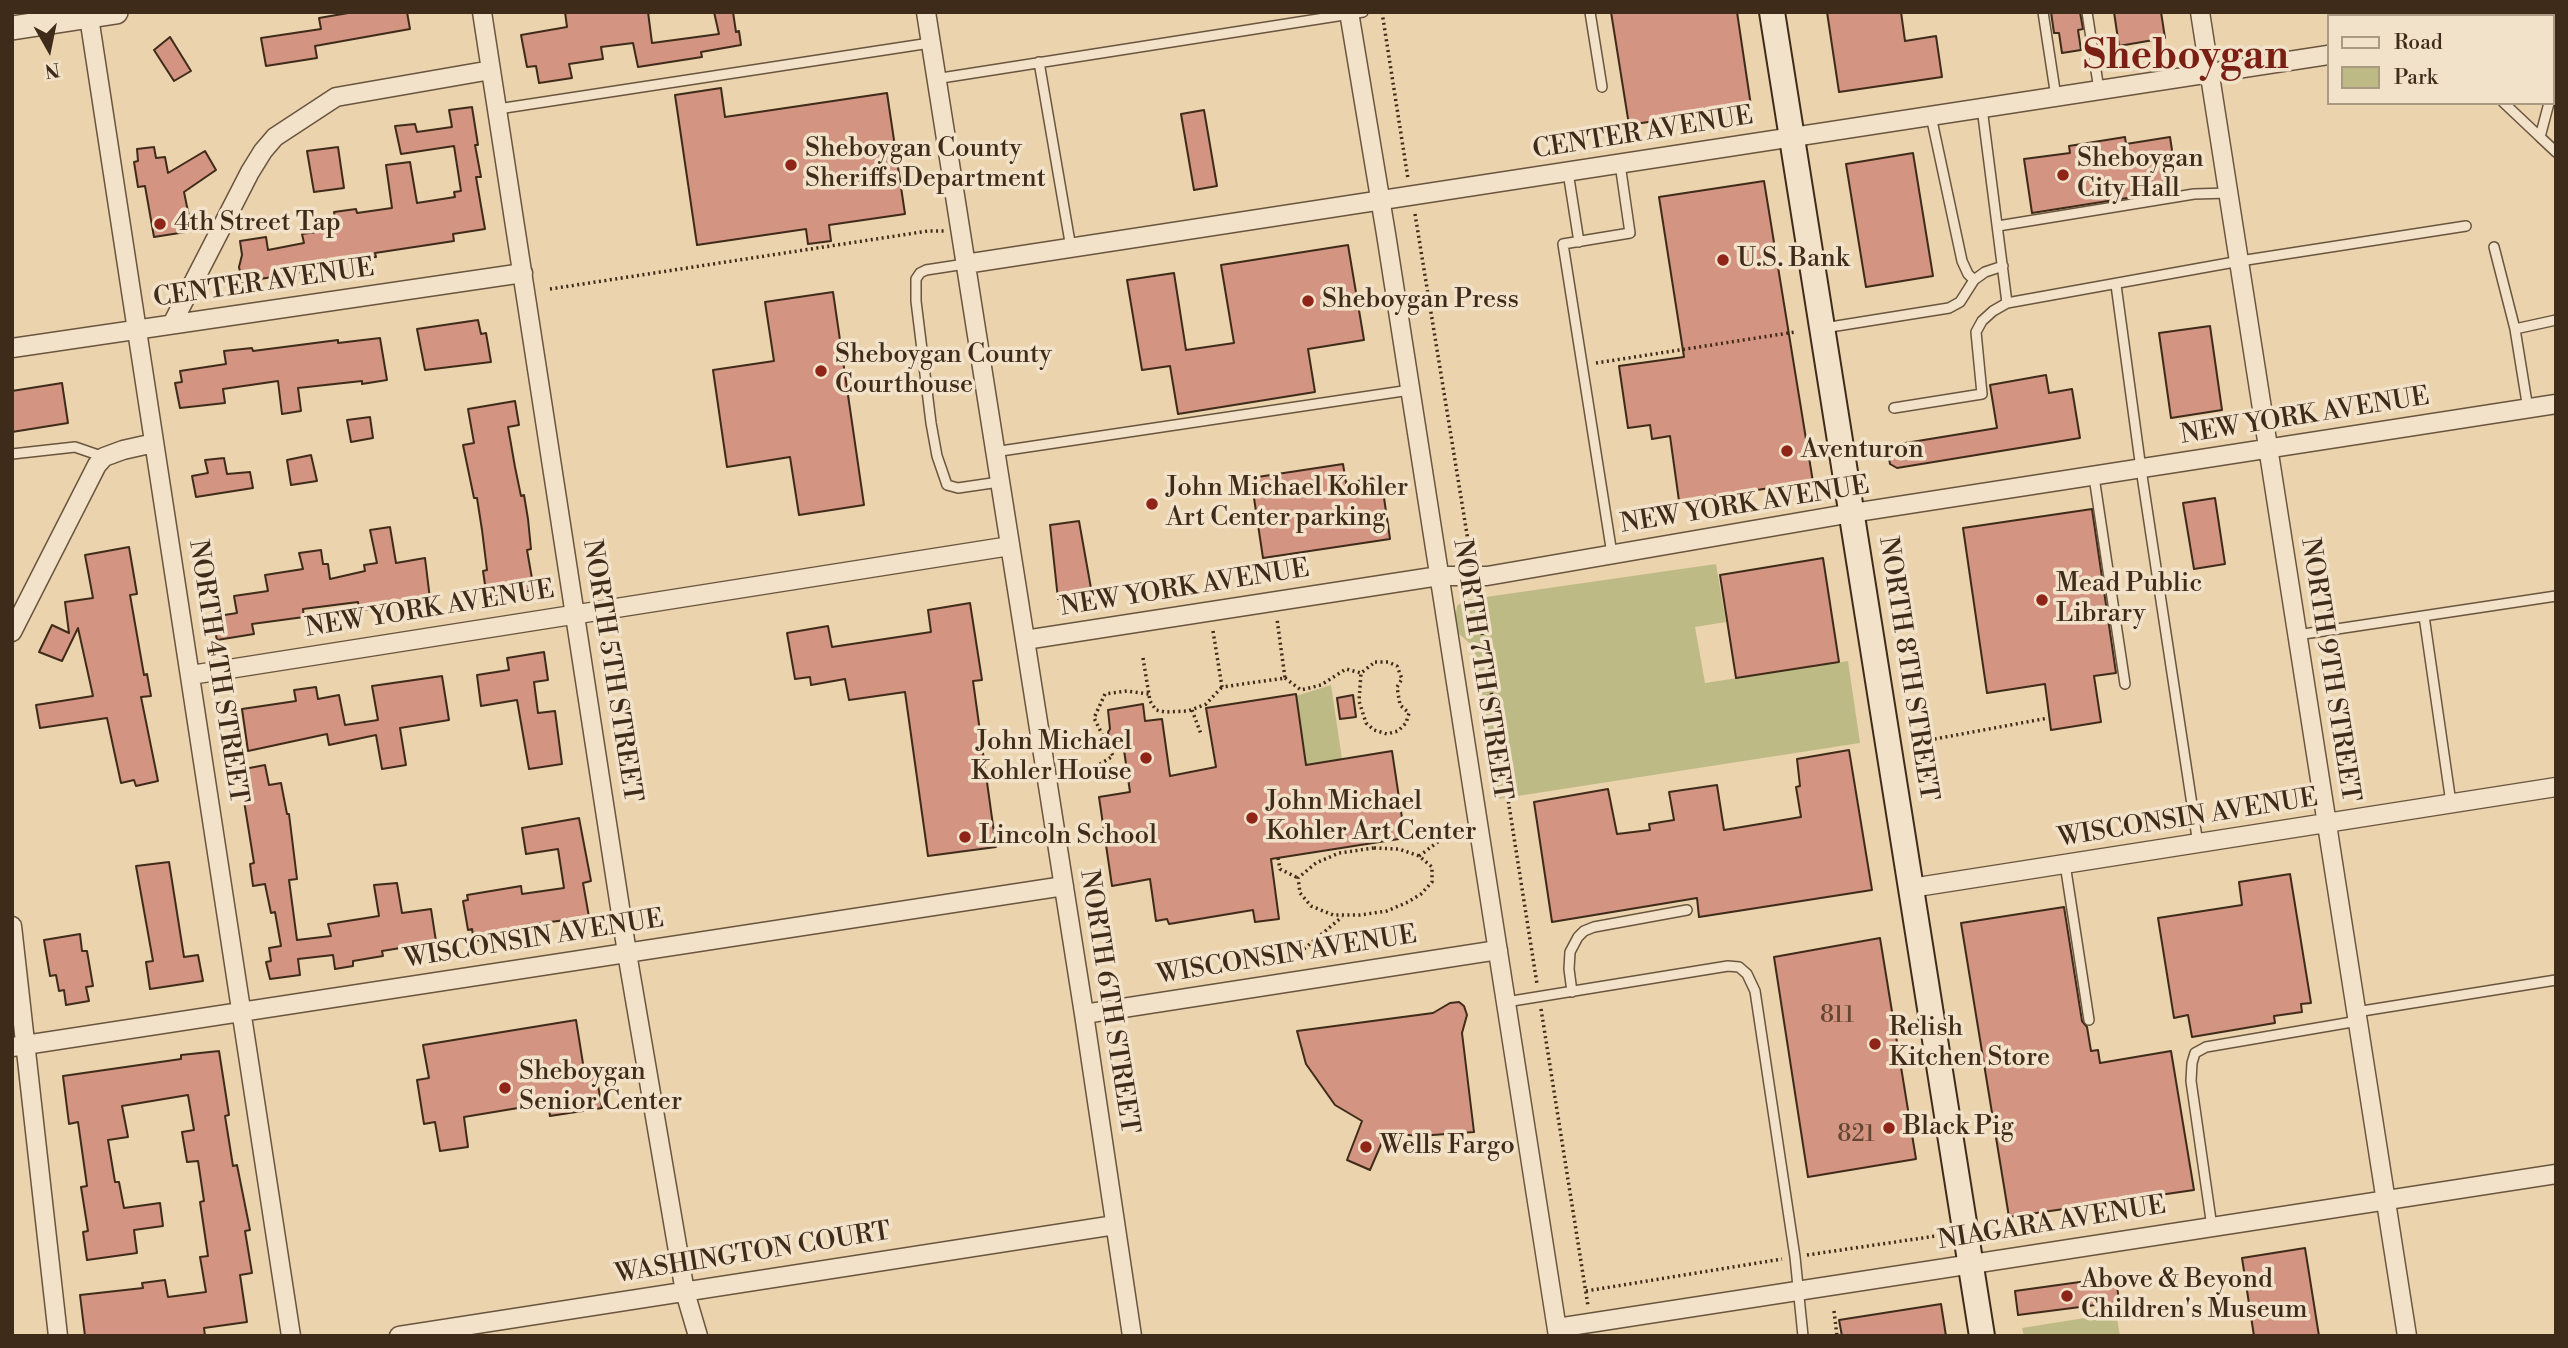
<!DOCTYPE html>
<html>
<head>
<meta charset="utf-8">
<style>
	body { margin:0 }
	#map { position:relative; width:2568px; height:1348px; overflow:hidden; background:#ebd3ad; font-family:"Libre Bodoni",serif }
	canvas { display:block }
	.frame { position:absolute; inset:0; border:14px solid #3f2b19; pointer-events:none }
	.legend { position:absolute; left:2327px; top:14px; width:228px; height:91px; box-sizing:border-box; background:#f2e2ca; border:2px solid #aa9983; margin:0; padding:9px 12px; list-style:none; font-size:21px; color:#3f2b19 }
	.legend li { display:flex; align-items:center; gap:14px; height:35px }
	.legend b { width:35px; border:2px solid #aa9983 }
	.north { position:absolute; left:14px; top:14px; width:70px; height:70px; -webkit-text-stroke:5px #f2e2ca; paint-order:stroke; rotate:171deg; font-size:19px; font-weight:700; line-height:28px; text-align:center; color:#3f2b19 }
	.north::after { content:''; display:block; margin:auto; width:24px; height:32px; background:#3f2b19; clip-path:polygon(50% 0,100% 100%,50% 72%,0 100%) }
</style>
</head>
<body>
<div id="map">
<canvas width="2568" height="1348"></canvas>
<div class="frame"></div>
<ul class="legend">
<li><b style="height:9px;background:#f2e2ca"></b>Road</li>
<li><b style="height:19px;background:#beba85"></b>Park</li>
</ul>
<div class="north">N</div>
</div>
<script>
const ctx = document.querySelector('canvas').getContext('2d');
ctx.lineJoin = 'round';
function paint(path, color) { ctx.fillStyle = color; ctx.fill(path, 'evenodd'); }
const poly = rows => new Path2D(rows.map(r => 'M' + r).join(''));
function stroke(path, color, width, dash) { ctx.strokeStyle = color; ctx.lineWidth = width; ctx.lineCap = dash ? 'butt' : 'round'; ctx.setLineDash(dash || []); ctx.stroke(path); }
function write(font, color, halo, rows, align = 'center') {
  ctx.font = font + ' "Libre Bodoni",serif'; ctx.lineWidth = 7; ctx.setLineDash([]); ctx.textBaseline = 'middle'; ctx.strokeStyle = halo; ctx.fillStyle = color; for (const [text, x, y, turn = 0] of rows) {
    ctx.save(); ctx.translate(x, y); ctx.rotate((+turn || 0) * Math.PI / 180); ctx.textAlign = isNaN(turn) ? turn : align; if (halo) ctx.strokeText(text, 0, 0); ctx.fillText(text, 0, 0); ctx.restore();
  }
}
paint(poly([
	[1716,564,1726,622,1695,627,1705,683,1848,661,1860,743,1498,799,1474,647,1459,634,1455,620,1457,606,1465,600],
	[1331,685,1342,759,1306,765,1296,696],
	[2116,1313,2120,1336,2024,1336,2022,1328]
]), '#beba85');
const building = poly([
	[354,12,407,12,410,29,315,46,317,58,266,66,261,38,321,29,319,18,354,12],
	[565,12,648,12,652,43,719,34,714,12,733,12,736,32,739,31,741,45,701,52,702,57,638,67,633,43,601,47,603,59,569,64,572,78,539,83,536,66,527,67,521,35,567,27,565,12],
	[1611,12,1737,12,1751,106,1629,125,1611,12],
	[1827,12,1901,12,1905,41,1936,36,1942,77,1839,92,1827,12],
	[2051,12,2080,12,2083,29,2078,30,2081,50,2062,53,2059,33,2054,33,2051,12],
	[2114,12,2161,12,2165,38,2119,46,2114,12],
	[170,37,191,71,174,81,154,50,170,37],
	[721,88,725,117,887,93,905,214,829,225,831,241,808,244,806,229,697,245,675,95,721,88],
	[472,107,478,145,475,145,481,177,476,177,485,229,453,234,454,241,375,253,376,257,326,263,327,268,242,282,239,267,242,255,240,241,266,237,268,250,304,243,302,234,337,229,334,212,356,209,357,213,392,208,386,165,410,162,417,203,455,197,454,192,461,191,454,146,401,154,395,126,415,124,417,132,452,127,449,110,472,107],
	[1204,110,1217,186,1194,190,1181,114,1204,110],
	[2125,137,2126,144,2170,137,2178,190,2032,213,2024,159,2070,153,2069,146,2125,137],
	[154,147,156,158,165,157,168,173,205,151,216,170,184,192,192,231,154,237,145,186,138,187,134,162,138,161,137,149,154,147],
	[338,147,344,188,314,192,307,151,338,147],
	[1913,153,1933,276,1866,287,1846,164,1913,153],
	[1764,181,1813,482,1679,501,1670,436,1652,439,1650,425,1628,428,1619,366,1684,357,1659,197,1764,181],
	[1348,245,1364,340,1308,349,1315,392,1178,414,1170,366,1142,370,1127,280,1174,273,1186,350,1234,343,1221,265,1348,245],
	[833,292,864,505,799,515,790,457,727,467,713,370,774,361,765,302,833,292],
	[478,320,481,334,486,333,491,362,425,370,417,329,478,320],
	[2210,326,2222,410,2171,418,2159,333,2210,326],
	[380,338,387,380,362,384,362,381,298,388,301,411,282,414,278,381,223,389,225,403,180,408,175,383,182,382,180,371,226,364,224,351,252,348,253,351,338,340,338,343,380,338],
	[2046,375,2049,393,2072,389,2080,438,1897,468,1890,464,1887,446,1997,428,1990,385,2046,375],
	[62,383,68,423,12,432,12,391,62,383],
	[515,401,519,425,508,427,515,467,521,496,524,495,528,519,531,549,527,550,534,590,487,598,483,571,487,570,482,530,477,498,474,498,463,445,474,443,468,409,515,401],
	[370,417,373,438,351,442,347,420,370,417],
	[311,455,317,481,291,485,287,460,311,455],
	[224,458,227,474,250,472,253,488,196,497,192,476,208,473,205,460,224,458],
	[1343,464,1346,483,1381,477,1390,539,1263,558,1251,478,1343,464],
	[2215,498,2225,564,2194,569,2183,503,2215,498],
	[2092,509,2116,673,2094,676,2101,722,2051,730,2045,684,1987,693,1963,528,2092,509],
	[1079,521,1092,594,1058,599,1050,525,1079,521],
	[390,527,396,563,425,558,430,599,359,611,358,602,303,609,304,617,252,624,254,634,217,640,212,617,237,613,234,596,268,591,265,575,303,569,299,553,321,550,323,564,328,564,330,579,365,571,364,565,377,563,370,530,390,527],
	[129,547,137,594,130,595,144,675,147,674,151,696,141,697,158,781,136,786,134,780,121,783,107,718,40,728,36,705,93,696,78,628,62,661,39,652,52,625,69,633,65,602,93,598,85,555,129,547],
	[1823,558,1839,662,1736,678,1720,575,1823,558],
	[970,603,982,680,973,681,996,847,928,856,905,692,849,700,845,679,811,685,810,677,795,679,787,633,828,626,832,647,931,632,928,610,970,603],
	[544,652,548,680,534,682,538,713,555,711,562,764,529,769,517,700,481,706,477,675,509,670,507,658,544,652],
	[442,676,449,720,400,728,406,765,382,769,376,735,329,745,327,734,248,751,242,709,296,701,294,690,316,687,318,699,339,695,345,725,378,720,372,686,442,676],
	[1296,694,1306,765,1392,751,1405,838,1271,859,1279,919,1255,922,1253,910,1169,924,1167,919,1156,921,1150,879,1112,886,1099,797,1130,792,1124,750,1110,741,1108,732,1110,729,1108,710,1143,704,1145,721,1162,719,1170,776,1216,767,1206,708,1296,694],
	[1353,695,1356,717,1340,719,1337,698,1353,695],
	[1849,750,1872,890,1699,917,1697,898,1552,922,1534,802,1608,789,1617,834,1650,830,1649,824,1674,820,1669,792,1717,785,1724,830,1801,817,1796,787,1800,786,1797,759,1849,750],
	[265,765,269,785,281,783,287,814,289,814,297,879,289,880,297,940,331,936,328,924,379,916,374,885,397,883,402,913,431,909,437,948,414,952,413,946,382,951,383,956,353,961,353,966,335,969,333,955,298,959,300,975,270,979,266,962,271,961,269,948,281,946,275,912,271,913,265,884,253,886,250,864,254,863,239,770,265,765],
	[579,818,591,881,583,883,589,917,527,925,528,931,517,933,517,936,474,941,472,929,468,930,463,901,468,900,467,895,521,886,522,894,564,888,558,849,526,854,522,828,579,818],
	[169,862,184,957,198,955,203,981,150,989,146,962,153,961,136,866,169,862],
	[2290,874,2311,1003,2301,1004,2302,1012,2274,1016,2275,1023,2192,1037,2188,1015,2174,1018,2158,918,2242,905,2239,882,2290,874],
	[2064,907,2082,1021,2087,1027,2091,1051,2098,1050,2100,1063,2171,1051,2194,1190,2009,1217,1961,923,2064,907],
	[80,934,82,951,87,951,93,986,86,987,89,1001,66,1005,64,990,59,991,56,975,50,976,44,940,80,934],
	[1880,938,1916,1159,1808,1177,1774,957,1880,938],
	[1459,1002,1464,1006,1467,1015,1462,1033,1474,1132,1419,1136,1386,1133,1370,1170,1347,1160,1362,1121,1335,1105,1306,1064,1297,1031,1433,1013,1450,1003,1459,1002],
	[576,1020,585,1076,596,1074,602,1108,550,1116,548,1103,464,1117,468,1147,440,1151,435,1122,424,1124,417,1080,429,1078,423,1045,576,1020],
	[219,1051,229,1115,225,1116,233,1166,237,1165,250,1230,245,1231,252,1273,240,1275,247,1322,204,1328,205,1336,85,1336,80,1295,143,1288,142,1283,165,1280,168,1297,206,1292,200,1257,208,1256,200,1202,204,1201,198,1161,187,1162,182,1132,194,1130,188,1095,122,1106,128,1137,108,1140,115,1182,119,1182,124,1208,160,1203,163,1226,134,1230,137,1253,87,1260,83,1232,88,1231,81,1187,87,1186,78,1122,69,1124,63,1076,181,1059,181,1055,219,1051],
	[2305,1248,2319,1336,2254,1336,2242,1258,2305,1248],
	[2116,1277,2119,1302,2018,1315,2015,1291,2116,1277],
	[1941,1304,1946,1336,1842,1336,1839,1320,1941,1304]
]);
paint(building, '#d39482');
stroke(building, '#3f2b19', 2);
const service = poly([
	[1590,12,1602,87],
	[2043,12,2056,97],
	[2087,12,2099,90],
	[1039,62,1071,248],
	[935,79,1363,12],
	[2504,103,2540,137],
	[2549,103,2540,137,2556,152],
	[1982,108,2007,303],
	[498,109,930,43],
	[1931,116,1962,261,1968,274,1974,280],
	[1568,172,1579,242],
	[1998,226,2194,194,2229,193],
	[2494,247,2515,329],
	[965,264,926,270,920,273,916,279,916,301,931,423,937,456,947,485,958,488,999,482],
	[2116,285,2141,469,2198,844],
	[1824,328,1949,308,1960,302,1974,280,1985,272,2003,266],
	[1894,408,1982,394,1976,332,1982,321,1993,311,2007,303,2240,261,2466,226],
	[2528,409,2515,329,2556,320],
	[994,452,1410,390],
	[12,454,75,447,104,457],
	[2094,477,2125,684],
	[1612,554,1563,244,1630,233,1620,164],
	[2424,616,2451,803],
	[2297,635,2556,596],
	[2065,864,2089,1020],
	[1572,992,1569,969,1570,952,1578,937,1584,931,1594,927,1687,910],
	[1506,1002,1728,966,1739,967,1747,974,1755,991,1795,1257,1803,1336],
	[2356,1012,2556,980],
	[2212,1227,2191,1081,2192,1063,2195,1053,2206,1047,2358,1021]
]);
const minor = poly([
	[482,12,627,953,685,1292,698,1336],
	[926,12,1084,1014,1132,1336],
	[1349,12,1386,234,1558,1336],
	[2200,12,2407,1336],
	[2521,12,2523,16],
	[89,17,291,1336],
	[2552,66,2556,71],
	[965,264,2328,55],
	[172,324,250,172,263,151,275,137,336,97,491,70],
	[12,348,523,273],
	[12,632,97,465,104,457,123,450,154,443],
	[1025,640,1439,576,1487,576,1852,513,2556,404],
	[191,675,1010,546],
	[1911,888,2556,787],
	[12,926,58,1336],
	[1084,1014,1498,950],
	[12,1047,1064,886],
	[1557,1328,2556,1174],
	[399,1336,1115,1225]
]);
const tertiary = poly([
	[12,28,116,12]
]);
const secondary = poly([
	[1772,12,1982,1336]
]);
stroke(service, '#6a553e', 12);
stroke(minor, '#6a553e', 21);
stroke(tertiary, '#6a553e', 26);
stroke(secondary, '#3f2b19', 28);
stroke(poly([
	[1382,12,1408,179],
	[1415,214,1471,559],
	[550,289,928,231,944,231],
	[1596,363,1795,332],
	[1476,595,1537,984],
	[1213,631,1222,687,1285,678,1277,619],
	[1143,658,1150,701,1156,710,1165,712,1188,711,1206,704,1222,687],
	[1375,662,1388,662,1397,666,1402,679,1397,687,1400,705,1409,713,1406,723,1398,731,1387,734,1374,730,1366,723,1359,701,1361,673,1375,662],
	[1285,678,1301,690,1321,685,1346,669,1361,673],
	[1192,710,1201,734],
	[1913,743,2048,718],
	[1084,769,1097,766,1113,756,1094,718,1105,694,1127,691,1149,694],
	[1374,848,1399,849,1419,856,1432,867,1432,882,1421,894,1408,902,1387,911,1360,915,1333,915,1311,906,1300,893,1298,878,1316,863,1339,853,1374,848],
	[1419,856,1450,833],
	[1278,858,1280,869,1298,878],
	[1304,949,1342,917],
	[1541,1009,1588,1306],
	[1807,1255,1936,1236],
	[1586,1291,1782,1259],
	[1834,1311,1837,1336]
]), '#3f2b19', 3.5, [2, 3.5]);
stroke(service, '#f2e2ca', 9);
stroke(minor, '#f2e2ca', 18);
stroke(tertiary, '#f2e2ca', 23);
stroke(secondary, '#f2e2ca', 24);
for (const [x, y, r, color] of [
	[791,165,7,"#8f2418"],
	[2063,175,7,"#8f2418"],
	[160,224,7,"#8f2418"],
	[1723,260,7,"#8f2418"],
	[1308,301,7,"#8f2418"],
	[821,371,7,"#8f2418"],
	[1787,451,7,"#8f2418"],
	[1152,504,7,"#8f2418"],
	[2042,600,7,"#8f2418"],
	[1146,758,7,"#8f2418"],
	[1252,818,7,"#8f2418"],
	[965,837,7,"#8f2418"],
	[1875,1044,7,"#8f2418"],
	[505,1088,7,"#8f2418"],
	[1889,1128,7,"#8f2418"],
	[1366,1147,7,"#8f2418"],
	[2067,1296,7,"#8f2418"]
]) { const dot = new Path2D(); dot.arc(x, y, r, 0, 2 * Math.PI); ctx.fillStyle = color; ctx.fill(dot); stroke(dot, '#f2e2ca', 2.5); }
write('23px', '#644533', null, [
	["811",1837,1016],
	["821",1856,1135]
]);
write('26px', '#3f2b19', '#f2e2ca', [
	["CENTER AVENUE",1643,134,-9],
	["CENTER AVENUE",264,284,-8],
	["NEW YORK AVENUE",2305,417,-9],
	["NEW YORK AVENUE",1745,506,-9],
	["NEW YORK AVENUE",1185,589,-9],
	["NEW YORK AVENUE",430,610,-9],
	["NORTH 8TH STREET",1907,669,81],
	["NORTH 7TH STREET",1481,670,81],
	["NORTH 9TH STREET",2329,670,81],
	["NORTH 5TH STREET",611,671,81],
	["NORTH 4TH STREET",217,672,81],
	["WISCONSIN AVENUE",2188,819,-9],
	["WISCONSIN AVENUE",534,940,-9],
	["WISCONSIN AVENUE",1287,956,-9],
	["NORTH 6TH STREET",1108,1002,81],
	["NIAGARA AVENUE",2052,1224,-9],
	["WASHINGTON COURT",753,1254,-9]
]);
write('26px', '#3f2b19', '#f2e2ca', [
	["Sheboygan County",805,150],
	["Sheriffs Department",805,180],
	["Sheboygan",2077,160],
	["City Hall",2077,190],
	["4th Street Tap",174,224],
	["U.S. Bank",1737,260],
	["Sheboygan Press",1322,301],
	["Sheboygan County",835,356],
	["Courthouse",835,386],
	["Aventuron",1801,451],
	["John Michael Kohler",1166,489],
	["Art Center parking",1166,519],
	["Mead Public",2056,585],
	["Library",2056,615],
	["John Michael",1132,743,"right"],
	["Kohler House",1132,773,"right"],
	["John Michael",1266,803],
	["Kohler Art Center",1266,833],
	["Lincoln School",979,837],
	["Relish",1889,1029],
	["Kitchen Store",1889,1059],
	["Sheboygan",519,1073],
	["Senior Center",519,1103],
	["Black Pig",1903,1128],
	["Wells Fargo",1380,1147],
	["Above & Beyond",2081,1281],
	["Children's Museum",2081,1311]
], 'left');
write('bold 40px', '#7a1f14', '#f2e2ca', [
	["Sheboygan",2186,58]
]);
</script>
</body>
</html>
